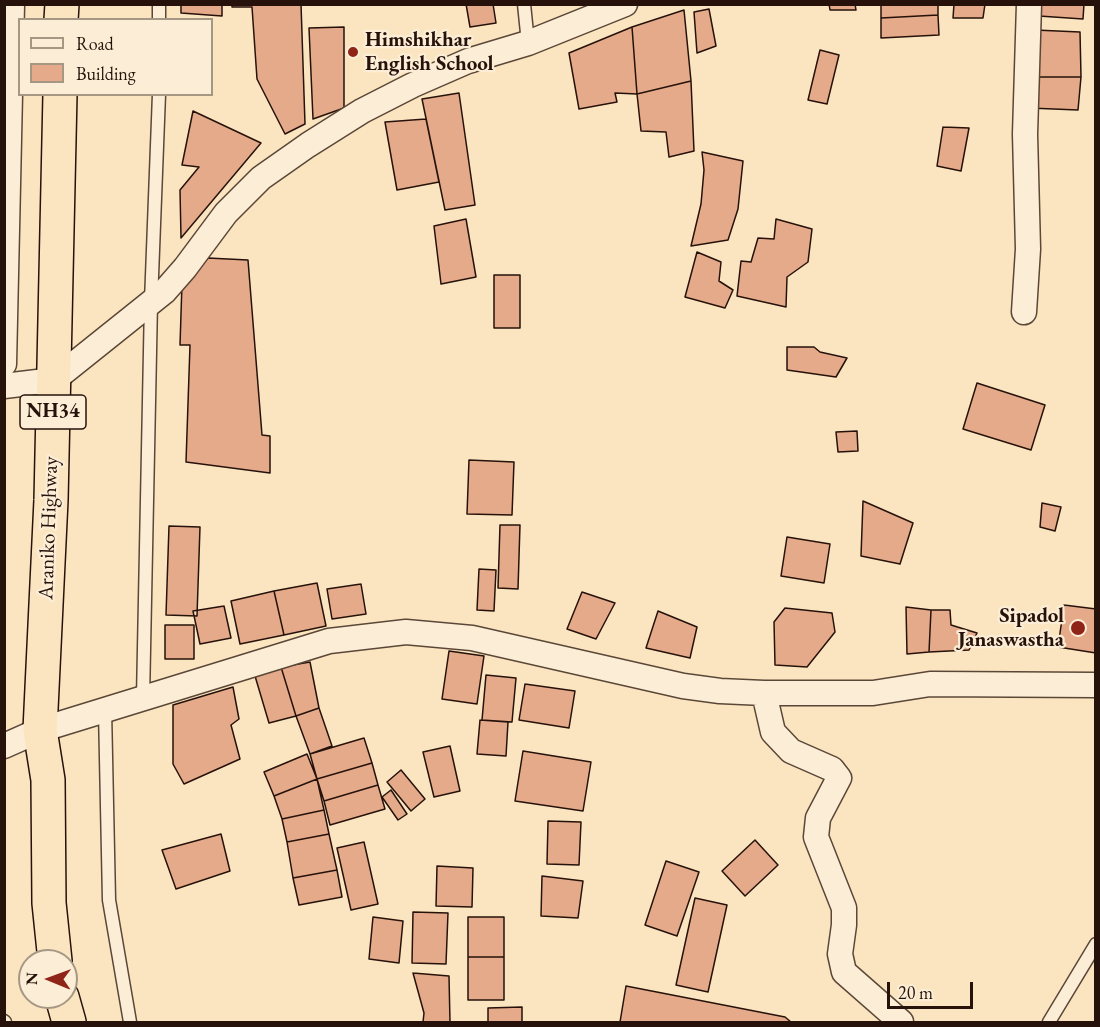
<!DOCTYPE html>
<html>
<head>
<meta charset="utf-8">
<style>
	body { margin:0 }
	#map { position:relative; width:1100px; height:1027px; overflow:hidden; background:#fbe5c0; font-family:"EB Garamond",serif }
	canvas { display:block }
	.frame { position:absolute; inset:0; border:6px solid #26120a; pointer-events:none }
	.legend { position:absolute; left:18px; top:18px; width:195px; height:78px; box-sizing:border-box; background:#fceed6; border:2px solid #a69684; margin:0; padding:8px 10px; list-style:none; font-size:18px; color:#26120a }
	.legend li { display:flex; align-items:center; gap:12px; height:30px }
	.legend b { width:30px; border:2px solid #a69684 }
	.north { position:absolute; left:18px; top:949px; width:60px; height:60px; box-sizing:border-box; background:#fceed6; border:2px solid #a69684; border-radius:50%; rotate:271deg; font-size:16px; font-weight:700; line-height:24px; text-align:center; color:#26120a }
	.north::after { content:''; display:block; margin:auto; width:21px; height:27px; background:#8f2418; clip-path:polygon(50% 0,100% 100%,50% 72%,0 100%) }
	.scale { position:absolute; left:887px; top:982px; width:86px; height:27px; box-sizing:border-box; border:3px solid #26120a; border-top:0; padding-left:8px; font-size:18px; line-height:21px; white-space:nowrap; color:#26120a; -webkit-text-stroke:4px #fceed6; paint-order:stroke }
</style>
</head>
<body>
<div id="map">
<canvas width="1100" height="1027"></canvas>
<div class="frame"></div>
<ul class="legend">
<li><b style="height:8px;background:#fceed6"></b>Road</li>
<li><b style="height:16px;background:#e4aa8a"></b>Building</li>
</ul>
<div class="north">N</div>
<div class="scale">20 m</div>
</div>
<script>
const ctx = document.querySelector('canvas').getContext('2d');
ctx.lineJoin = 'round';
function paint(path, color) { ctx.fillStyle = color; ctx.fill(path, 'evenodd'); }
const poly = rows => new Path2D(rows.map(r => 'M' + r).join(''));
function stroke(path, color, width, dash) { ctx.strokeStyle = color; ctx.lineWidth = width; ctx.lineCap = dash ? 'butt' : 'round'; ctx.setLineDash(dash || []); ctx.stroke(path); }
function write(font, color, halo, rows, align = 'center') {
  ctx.font = font + ' "EB Garamond",serif'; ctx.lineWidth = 4.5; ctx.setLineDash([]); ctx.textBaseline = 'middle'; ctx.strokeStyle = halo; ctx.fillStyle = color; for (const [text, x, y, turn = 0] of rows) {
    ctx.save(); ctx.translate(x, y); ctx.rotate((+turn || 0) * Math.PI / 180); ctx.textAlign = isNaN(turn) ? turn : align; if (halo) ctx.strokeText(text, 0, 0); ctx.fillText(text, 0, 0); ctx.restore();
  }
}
const building = poly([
	[181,4,222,4,222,16,181,13,181,4],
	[232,4,301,4,305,124,285,134,257,79,252,7,232,7,232,4],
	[466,4,493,4,496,23,470,27,466,4],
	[829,4,855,4,856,10,830,10,829,4],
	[881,4,938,4,938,15,881,18,881,4],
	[954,4,985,4,983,18,953,18,954,4],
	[1040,4,1084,4,1083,19,1039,16,1040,4],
	[709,9,716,46,697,53,694,12,709,9],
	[684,10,691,81,637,94,632,27,684,10],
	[938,15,939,35,881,38,881,18,938,15],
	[344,27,344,108,313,119,309,28,344,27],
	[632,27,637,94,615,93,617,102,579,109,569,53,632,27],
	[1035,30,1080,32,1081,77,1035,77,1035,30],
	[820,50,839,55,827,104,808,100,820,50],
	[1035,77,1081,77,1078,110,1029,108,1035,77],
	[691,81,694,151,669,157,666,132,641,131,637,94,691,81],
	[459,93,475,205,445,210,422,99,459,93],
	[193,111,261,143,181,238,180,190,199,167,182,165,193,111],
	[426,119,439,182,397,190,385,122,426,119],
	[943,127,969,128,961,171,937,166,943,127],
	[702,152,743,161,738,209,728,240,691,246,701,204,704,170,702,152],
	[466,219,476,277,441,284,434,226,466,219],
	[776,219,812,229,808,262,787,277,786,307,737,296,741,261,751,262,758,238,774,239,776,219],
	[697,252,721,262,719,281,733,290,725,308,685,297,697,252],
	[208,258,248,260,262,435,270,436,270,473,186,462,190,345,180,345,182,283,208,258],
	[494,275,520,275,520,328,494,328,494,275],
	[787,347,814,347,820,352,847,358,836,377,787,370,787,347],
	[977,383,1045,405,1031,450,963,429,977,383],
	[857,431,858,451,838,452,836,432,857,431],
	[469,460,514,462,512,515,467,514,469,460],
	[863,501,913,523,900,564,861,556,863,501],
	[1042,503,1061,507,1055,531,1040,527,1042,503],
	[500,525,520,525,518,589,498,588,500,525],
	[169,526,200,527,197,616,166,615,169,526],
	[787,537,830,544,824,583,781,576,787,537],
	[479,569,496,570,494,611,477,610,479,569],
	[317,583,326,626,284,635,274,591,317,583],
	[361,584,366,614,332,619,327,589,361,584],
	[274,591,284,635,240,644,231,601,274,591],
	[582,592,615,603,596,639,567,629,582,592],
	[1064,605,1096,609,1096,653,1058,647,1064,605],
	[224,606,231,638,200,644,193,611,224,606],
	[906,607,931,610,929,652,907,654,906,607],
	[785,608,832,613,835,632,807,667,775,665,774,622,785,608],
	[931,610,950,610,951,625,977,633,969,650,929,652,931,610],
	[658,611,697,627,690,658,646,648,658,611],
	[165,625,194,625,194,659,165,659,165,625],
	[449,651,484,656,477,704,442,699,449,651],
	[310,662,319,708,296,716,281,667,310,662],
	[281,667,296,716,269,723,255,676,281,667],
	[486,675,516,678,512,722,482,720,486,675],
	[525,684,575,691,569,728,519,720,525,684],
	[233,687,239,719,231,725,240,759,184,784,173,764,173,705,233,687],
	[319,708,332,746,310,754,296,716,319,708],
	[480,720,508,722,506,756,477,754,480,720],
	[364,738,372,763,317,779,310,754,364,738],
	[450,746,460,791,434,797,423,752,450,746],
	[523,751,591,762,583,811,515,801,523,751],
	[307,754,317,779,274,796,264,772,307,754],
	[372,763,378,785,324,801,317,779,372,763],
	[401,770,425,799,411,811,387,782,401,770],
	[317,779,324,810,282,819,274,796,317,779],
	[378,785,385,809,330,825,324,801,378,785],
	[391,790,407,814,398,820,382,797,391,790],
	[324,810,329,834,287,842,282,819,324,810],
	[548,821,581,822,579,865,547,864,548,821],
	[221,834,230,871,176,889,162,850,221,834],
	[329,834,337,870,293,878,287,842,329,834],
	[755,840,778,865,745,896,722,871,755,840],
	[364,842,378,904,351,910,337,848,364,842],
	[666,861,699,872,677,936,645,925,666,861],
	[437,866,473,868,472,907,436,906,437,866],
	[337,870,342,897,299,905,293,878,337,870],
	[542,876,583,881,578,918,541,916,542,876],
	[695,898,727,905,708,992,676,985,695,898],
	[413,912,448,913,446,964,412,963,413,912],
	[373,917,403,921,399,963,369,959,373,917],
	[468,917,504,917,504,957,468,957,468,917],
	[468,957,504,957,504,1000,468,1000,468,957],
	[413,973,449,976,450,1022,423,1022,424,1013,413,973],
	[626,986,785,1017,791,1022,620,1022,626,986],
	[522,1007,522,1022,488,1022,488,1008,522,1007]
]);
paint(building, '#e4aa8a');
stroke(building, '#26120a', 1.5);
const lane = poly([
	[524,4,528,43],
	[159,20,159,4],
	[143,698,151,302,159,94],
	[105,710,109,900,130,1022],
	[4,1021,5,1022],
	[1049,1022,1096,944]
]);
const street = poly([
	[1024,312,1028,249,1025,134,1029,4],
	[4,364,12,4],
	[4,386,54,380,164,292,185,268,226,213,261,178,308,145,362,111,413,85,468,61,528,43,625,4],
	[764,693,773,732,791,751,832,769,839,778,818,818,816,837,844,908,844,925,840,954,844,972,901,1022],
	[4,746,40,730,329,641,406,632,472,638,683,686,720,691,764,693,873,693,930,684,1096,685]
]);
const highway = poly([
	[61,20,62,4],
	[55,961,49,903,48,780,40,730,51,500,60,94],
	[62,997,69,1022]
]);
stroke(lane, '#5b4738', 15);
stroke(street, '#5b4738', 27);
stroke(highway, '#26120a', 36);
stroke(lane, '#fceed6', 12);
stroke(street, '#fceed6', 24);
stroke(highway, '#fbe5c0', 33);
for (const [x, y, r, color] of [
	[353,52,6,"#8f2418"],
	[1078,628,8,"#8f2418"]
]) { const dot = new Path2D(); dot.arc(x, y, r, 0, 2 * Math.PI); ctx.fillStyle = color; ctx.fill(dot); stroke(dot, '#fceed6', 2); }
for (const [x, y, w] of [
	[53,412,66]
]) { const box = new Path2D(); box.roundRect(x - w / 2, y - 17, w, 34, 4.5); ctx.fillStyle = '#fceed6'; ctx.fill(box); stroke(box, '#26120a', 1.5); }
write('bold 20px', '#26120a', null, [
	["NH34",53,412]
]);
write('bold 21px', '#26120a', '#fceed6', [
	["Himshikhar",365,40],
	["English School",365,64],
	["Sipadol",1064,616,"right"],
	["Janaswastha",1064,640,"right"]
], 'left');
write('21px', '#26120a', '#fceed6', [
	["Araniko Highway",49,528,-88]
]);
</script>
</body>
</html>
